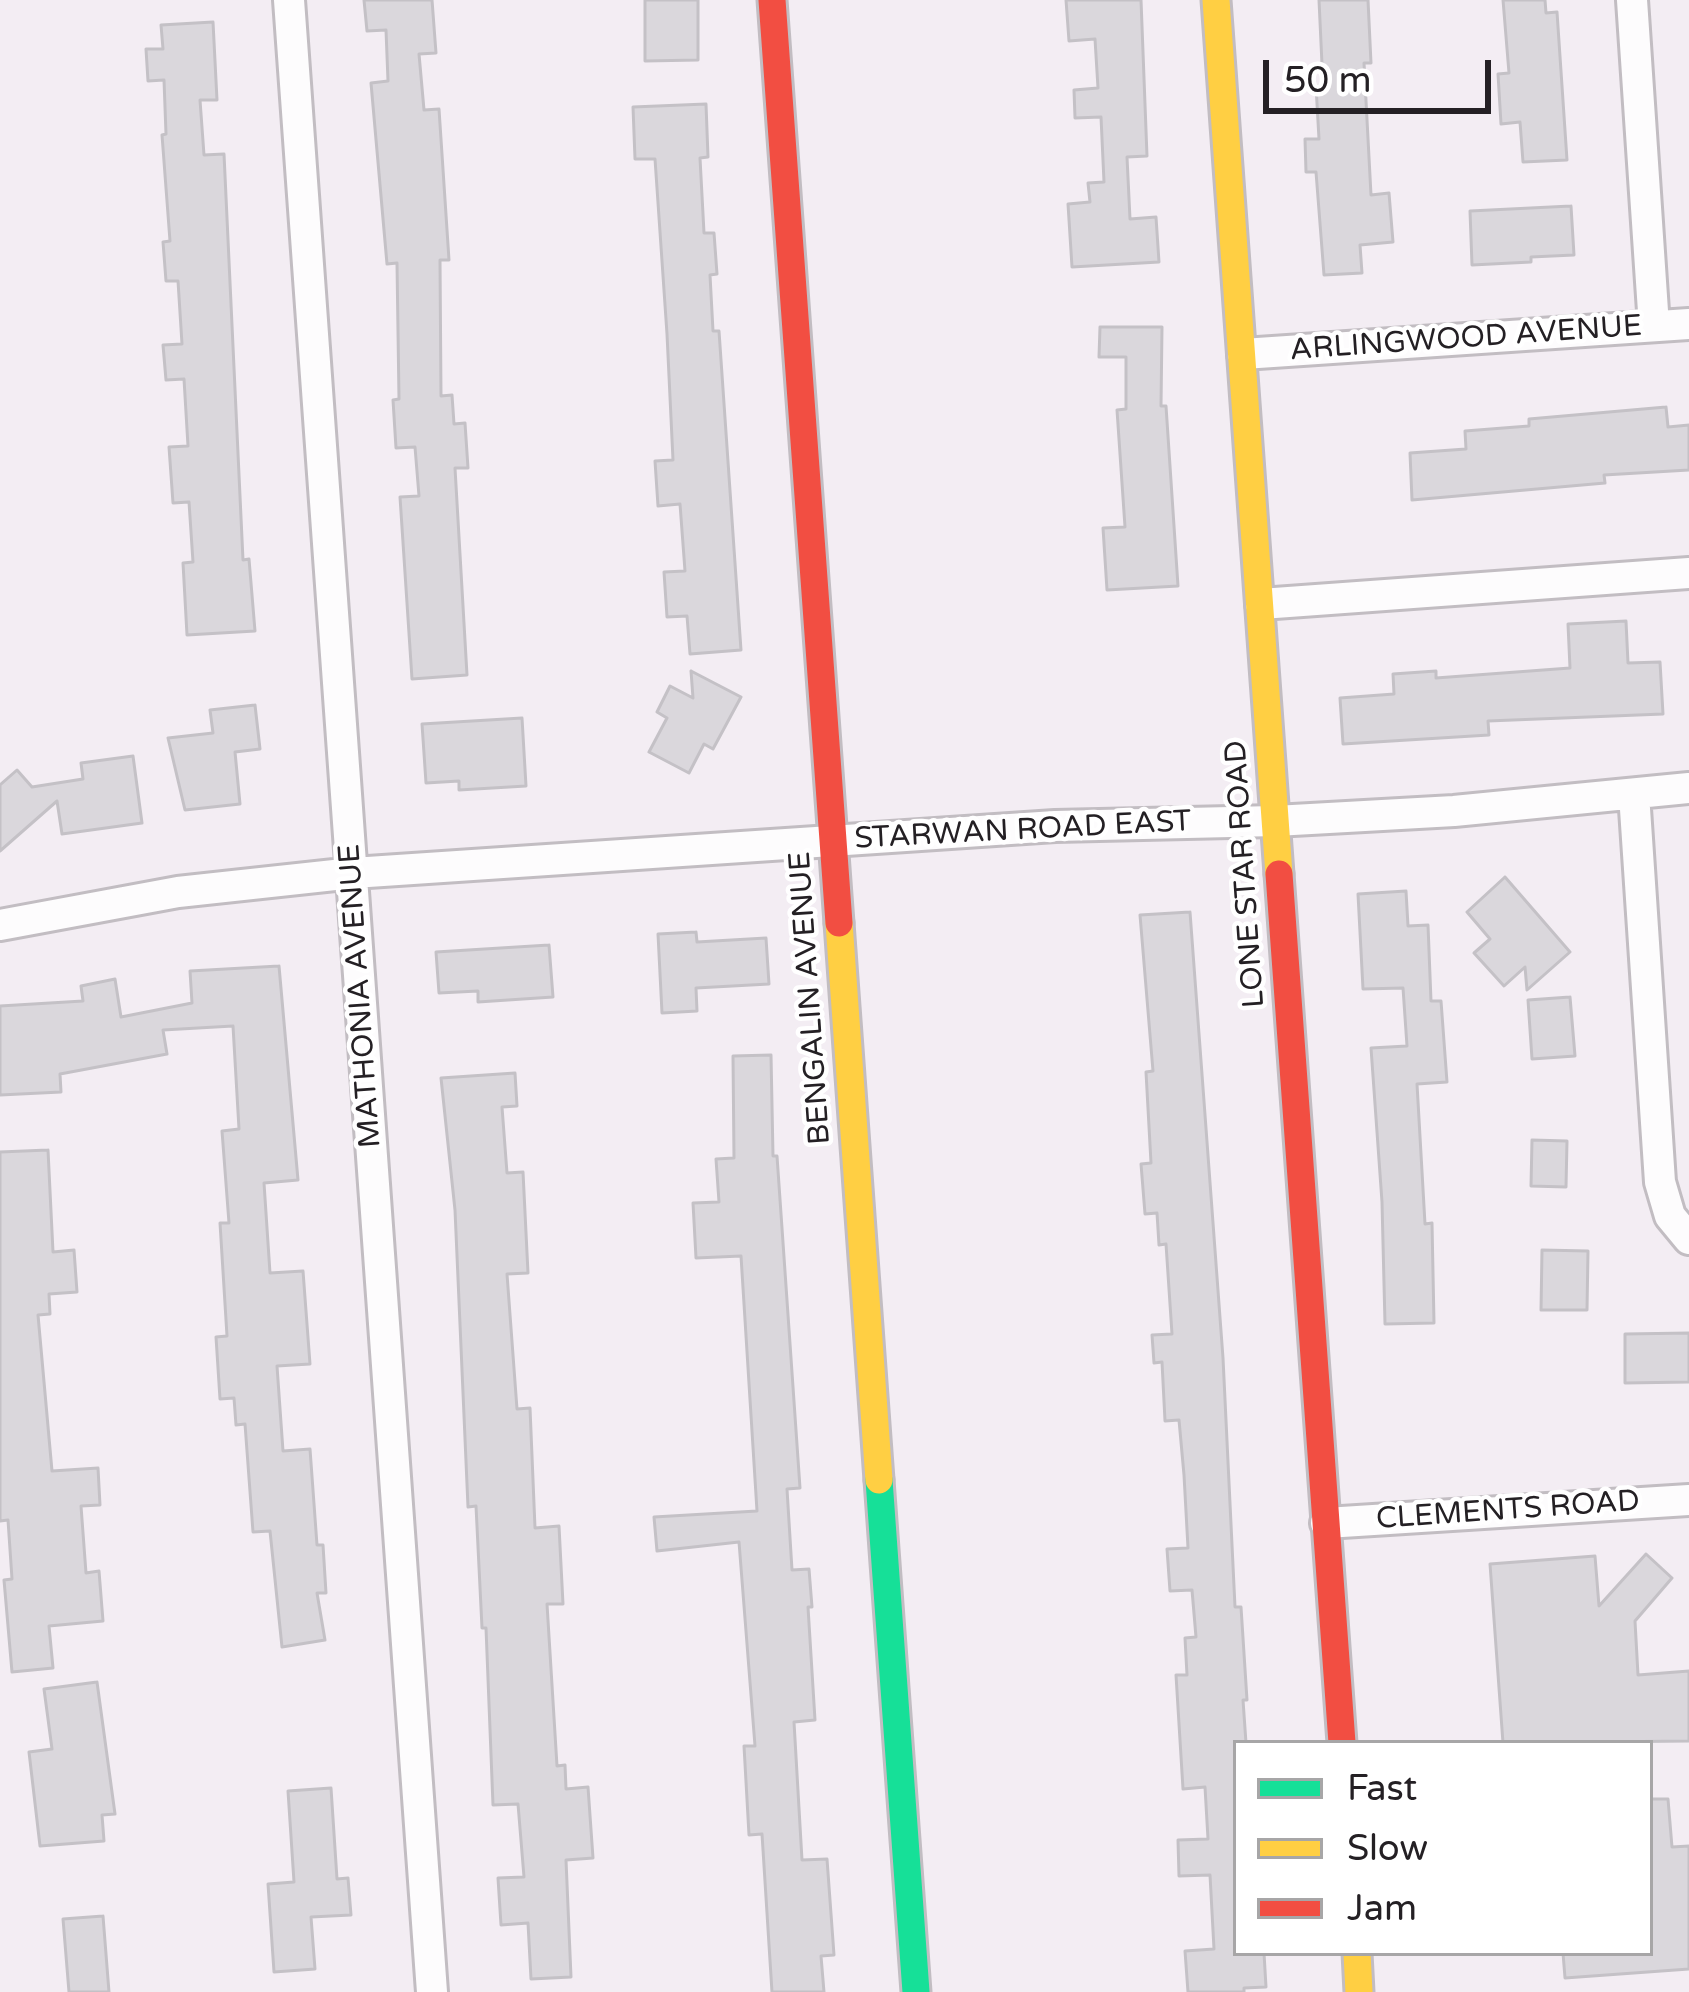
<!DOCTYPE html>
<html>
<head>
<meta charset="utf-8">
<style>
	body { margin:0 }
	#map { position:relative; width:1689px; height:1992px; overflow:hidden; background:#f3edf3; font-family:"Varela Round",sans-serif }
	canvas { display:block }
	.legend { position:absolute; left:1233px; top:1740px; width:420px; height:216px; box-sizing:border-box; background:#fff; border:3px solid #a7a6a7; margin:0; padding:15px 21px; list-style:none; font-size:36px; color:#242024 }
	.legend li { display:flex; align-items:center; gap:24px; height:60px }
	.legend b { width:60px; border:3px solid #a7a6a7 }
	.scale { position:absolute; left:1263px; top:60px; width:228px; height:54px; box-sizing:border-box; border:6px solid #242024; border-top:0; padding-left:15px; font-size:36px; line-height:42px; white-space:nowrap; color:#242024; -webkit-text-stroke:9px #fff; paint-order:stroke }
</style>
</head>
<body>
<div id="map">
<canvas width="1689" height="1992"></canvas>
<ul class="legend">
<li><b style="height:15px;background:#16e098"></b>Fast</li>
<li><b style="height:15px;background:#ffcf43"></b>Slow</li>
<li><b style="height:15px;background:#f24e42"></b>Jam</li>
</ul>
<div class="scale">50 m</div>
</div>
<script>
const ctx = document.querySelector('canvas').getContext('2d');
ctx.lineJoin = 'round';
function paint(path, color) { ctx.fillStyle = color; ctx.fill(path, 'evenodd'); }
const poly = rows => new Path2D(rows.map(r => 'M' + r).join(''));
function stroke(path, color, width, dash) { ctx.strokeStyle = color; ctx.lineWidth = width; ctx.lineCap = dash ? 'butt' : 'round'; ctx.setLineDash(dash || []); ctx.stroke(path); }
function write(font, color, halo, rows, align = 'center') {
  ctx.font = font + ' "Varela Round",sans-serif'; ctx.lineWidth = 9; ctx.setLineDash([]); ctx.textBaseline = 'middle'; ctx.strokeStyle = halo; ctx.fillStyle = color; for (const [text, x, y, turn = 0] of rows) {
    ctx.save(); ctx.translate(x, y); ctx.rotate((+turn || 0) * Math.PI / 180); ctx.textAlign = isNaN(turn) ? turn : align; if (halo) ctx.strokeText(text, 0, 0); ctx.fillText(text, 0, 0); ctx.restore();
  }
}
const building = poly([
	[364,0,432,0,436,53,419,54,424,110,439,109,449,260,440,260,441,396,452,395,454,424,465,423,468,468,455,468,467,675,412,679,400,497,419,496,415,447,396,448,393,400,399,399,397,263,387,264,371,83,388,81,386,30,367,31,364,0],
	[645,0,698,0,698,60,645,61,645,0],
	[1066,0,1141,0,1147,156,1127,157,1130,219,1156,217,1159,262,1072,267,1068,204,1090,202,1088,183,1104,182,1101,117,1075,118,1074,90,1098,88,1095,39,1069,41,1066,0],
	[1319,0,1368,0,1371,63,1364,63,1371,195,1389,193,1393,242,1360,245,1362,273,1324,275,1316,172,1306,172,1305,139,1319,139,1316,86,1323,86,1319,0],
	[1503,0,1545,0,1546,13,1557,12,1567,160,1523,162,1520,122,1501,124,1498,74,1509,73,1503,0],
	[213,22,217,100,200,100,204,155,224,154,243,560,249,559,255,631,187,635,183,563,193,562,189,502,173,503,169,447,188,446,184,379,166,380,163,345,182,344,178,281,166,281,163,242,170,241,162,135,166,134,164,80,148,81,146,49,163,49,161,25,213,22],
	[706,104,708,157,700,158,704,233,714,233,717,274,710,275,713,331,719,331,741,650,690,654,687,616,667,617,664,572,685,571,680,504,658,506,655,461,673,460,667,334,655,159,635,159,633,107,706,104],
	[1571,206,1574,255,1531,257,1531,262,1472,265,1470,211,1571,206],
	[1100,327,1162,327,1161,406,1166,406,1178,586,1107,590,1103,528,1125,527,1117,410,1126,409,1126,357,1099,357,1100,327],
	[1666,407,1668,427,1689,425,1689,470,1604,475,1605,483,1412,500,1410,453,1466,449,1465,431,1529,426,1529,419,1666,407],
	[1626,621,1628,663,1660,662,1663,714,1488,721,1489,735,1343,744,1340,698,1394,694,1393,674,1436,671,1436,678,1570,668,1568,624,1626,621],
	[691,671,741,697,713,749,704,744,689,773,649,752,667,718,657,712,670,686,693,698,691,671],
	[255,705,260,749,235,752,240,804,185,810,168,738,213,733,210,710,255,705],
	[522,718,526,786,459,790,459,781,426,783,422,724,522,718],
	[133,756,142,823,62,834,57,801,0,851,0,785,17,770,32,787,83,779,81,763,133,756],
	[1505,877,1570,952,1527,990,1525,967,1504,986,1474,953,1490,939,1467,912,1505,877],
	[1406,891,1408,926,1428,925,1431,1001,1441,1001,1447,1082,1417,1084,1425,1224,1432,1223,1434,1323,1385,1324,1382,1202,1371,1048,1407,1046,1403,988,1363,989,1358,894,1406,891],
	[1190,912,1223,1358,1235,1607,1241,1607,1247,1700,1243,1700,1246,1743,1236,1743,1236,1953,1264,1953,1266,1987,1244,1988,1244,1992,1188,1992,1185,1951,1214,1949,1210,1875,1179,1876,1178,1840,1208,1839,1205,1787,1183,1789,1176,1675,1187,1675,1185,1638,1196,1637,1192,1590,1170,1591,1167,1549,1188,1548,1184,1475,1179,1420,1165,1421,1162,1362,1154,1363,1152,1335,1172,1334,1166,1244,1159,1245,1157,1213,1145,1214,1141,1164,1151,1163,1146,1072,1153,1071,1140,915,1190,912],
	[696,932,697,942,766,938,769,984,696,988,697,1011,662,1013,658,934,696,932],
	[549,945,553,997,478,1002,478,991,439,993,436,952,549,945],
	[279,966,298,1180,264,1183,270,1273,303,1271,310,1364,277,1366,283,1451,310,1449,317,1545,323,1545,326,1593,317,1593,325,1640,282,1647,270,1531,253,1532,245,1424,236,1425,234,1398,220,1399,216,1337,227,1336,220,1223,229,1223,222,1131,239,1129,233,1026,163,1030,167,1054,60,1074,61,1092,0,1095,0,1006,83,1001,81,986,115,979,121,1017,192,1003,190,971,279,966],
	[1570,997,1575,1056,1532,1059,1528,1000,1570,997],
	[771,1055,773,1156,777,1156,800,1488,787,1489,792,1570,809,1569,812,1607,808,1607,815,1720,794,1722,802,1860,827,1859,834,1955,821,1956,824,1992,772,1992,762,1834,749,1835,744,1746,755,1746,739,1542,657,1551,654,1517,757,1511,741,1256,696,1258,693,1203,719,1202,716,1159,734,1158,733,1056,771,1055],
	[515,1073,517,1106,502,1107,507,1173,523,1172,528,1273,507,1274,517,1409,530,1408,535,1528,559,1526,563,1604,547,1604,557,1766,565,1765,566,1789,588,1787,593,1858,566,1860,571,1977,531,1979,528,1923,501,1925,498,1878,524,1877,518,1804,493,1805,486,1628,482,1628,476,1506,468,1507,455,1210,441,1078,515,1073],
	[1532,1140,1567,1141,1566,1187,1531,1186,1532,1140],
	[48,1150,53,1252,74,1250,77,1292,49,1294,50,1314,38,1315,52,1471,98,1468,100,1505,81,1506,86,1573,99,1571,103,1621,49,1626,53,1668,12,1672,4,1580,12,1579,8,1520,0,1521,0,1152,48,1150],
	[1542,1250,1588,1251,1587,1310,1541,1310,1542,1250],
	[1689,1333,1689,1382,1625,1383,1625,1334,1689,1333],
	[1646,1554,1672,1578,1635,1621,1638,1675,1689,1671,1689,1741,1503,1743,1490,1564,1595,1556,1599,1606,1646,1554],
	[97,1682,115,1814,102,1815,104,1841,40,1846,29,1752,52,1749,44,1689,97,1682],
	[331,1788,337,1879,348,1878,351,1915,311,1917,315,1969,274,1972,268,1884,294,1882,288,1791,331,1788],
	[1650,1799,1668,1799,1672,1847,1689,1846,1689,1969,1565,1978,1563,1953,1650,1953,1650,1799],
	[103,1916,109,1992,69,1992,63,1919,103,1916]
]);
paint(building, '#dad7dc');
stroke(building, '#c4c1c6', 3);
const street = poly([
	[289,0,432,1992],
	[1632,0,1654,326],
	[1243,354,1689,324],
	[1261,604,1689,573],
	[1634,794,1660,1182,1670,1216,1689,1239],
	[0,925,178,892,353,873,1055,826,1275,821,1454,811,1689,788],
	[1326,1523,1689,1500]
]);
const fast = poly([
	[879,1480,916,1992]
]);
const slow = poly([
	[1216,0,1279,874],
	[839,923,879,1480],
	[1357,1953,1359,1992]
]);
const jam = poly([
	[772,0,839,923],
	[1279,874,1342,1743]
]);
stroke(street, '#c2bdc2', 36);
stroke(fast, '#c2bdc2', 33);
stroke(slow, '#c2bdc2', 33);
stroke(jam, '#c2bdc2', 33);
stroke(street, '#fdfcfd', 30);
stroke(fast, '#16e098', 27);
stroke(slow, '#ffcf43', 27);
stroke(jam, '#f24e42', 27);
write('30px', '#242024', '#fff', [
	["ARLINGWOOD AVENUE",1466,339,-4],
	["STARWAN ROAD EAST",1023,831,-3],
	["LONE STAR ROAD",1246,874,-94],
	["MATHONIA AVENUE",361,996,-94],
	["BENGALIN AVENUE",811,998,-94],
	["CLEMENTS ROAD",1508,1511,-4]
]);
</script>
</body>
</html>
